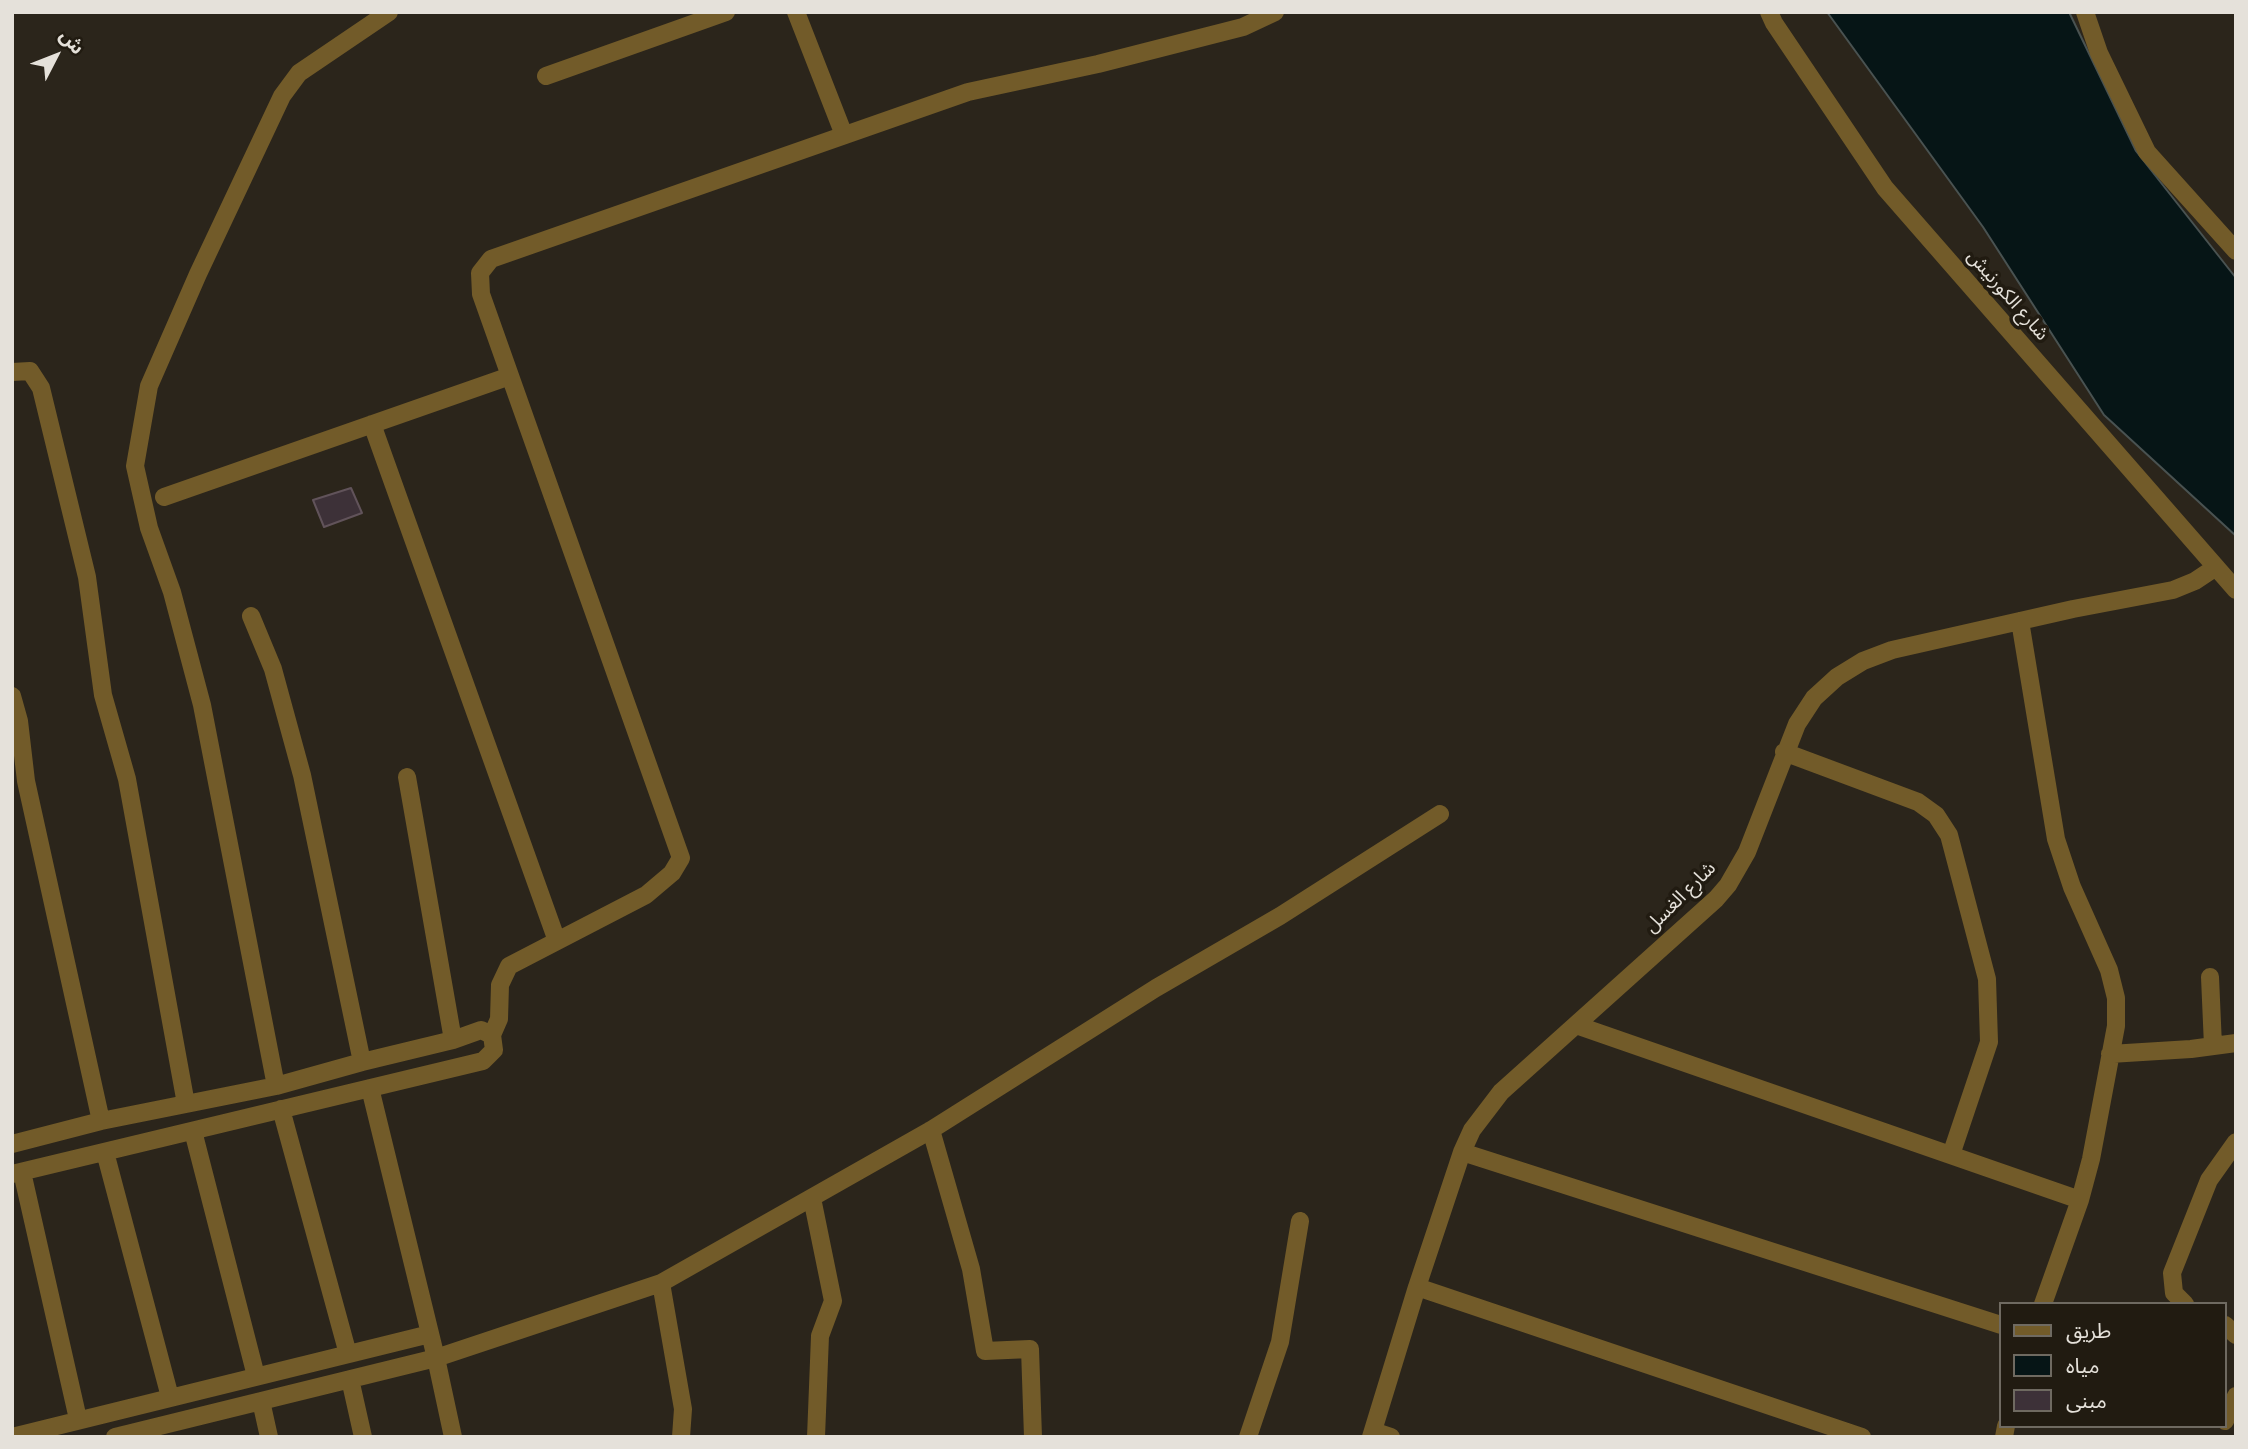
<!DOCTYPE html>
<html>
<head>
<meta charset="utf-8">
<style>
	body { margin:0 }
	#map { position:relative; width:2248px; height:1449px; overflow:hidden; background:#2b251b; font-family:"Nunito Sans","Noto Sans Arabic",sans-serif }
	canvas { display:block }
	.frame { position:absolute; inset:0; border:14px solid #e5e1da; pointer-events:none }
	.legend { position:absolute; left:1999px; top:1302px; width:228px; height:126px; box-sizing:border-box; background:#211b11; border:2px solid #6f6a61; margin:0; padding:9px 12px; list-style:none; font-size:21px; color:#e5e1da }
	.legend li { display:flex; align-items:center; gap:14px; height:35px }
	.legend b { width:35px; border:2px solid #6f6a61 }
	.north { position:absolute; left:21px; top:21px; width:70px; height:70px; -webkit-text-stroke:5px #211b11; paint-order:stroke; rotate:48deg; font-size:19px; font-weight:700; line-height:28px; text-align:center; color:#e5e1da }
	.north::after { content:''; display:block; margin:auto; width:24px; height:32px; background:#e5e1da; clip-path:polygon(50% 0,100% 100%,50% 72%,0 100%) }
</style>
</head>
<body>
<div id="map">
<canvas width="2248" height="1449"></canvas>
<div class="frame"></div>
<ul class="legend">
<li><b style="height:9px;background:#725b29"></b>طريق</li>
<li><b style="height:19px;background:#061516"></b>مياه</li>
<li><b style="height:19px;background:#3d3138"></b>مبنى</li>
</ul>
<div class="north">ش</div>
</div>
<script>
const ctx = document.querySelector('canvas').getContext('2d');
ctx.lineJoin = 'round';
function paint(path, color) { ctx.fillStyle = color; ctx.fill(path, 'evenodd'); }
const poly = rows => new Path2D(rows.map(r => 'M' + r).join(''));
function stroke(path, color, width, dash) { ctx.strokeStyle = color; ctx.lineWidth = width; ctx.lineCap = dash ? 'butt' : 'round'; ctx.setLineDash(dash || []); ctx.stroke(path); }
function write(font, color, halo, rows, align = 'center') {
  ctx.font = font + ' "Nunito Sans","Noto Sans Arabic",sans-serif'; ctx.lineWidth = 7; ctx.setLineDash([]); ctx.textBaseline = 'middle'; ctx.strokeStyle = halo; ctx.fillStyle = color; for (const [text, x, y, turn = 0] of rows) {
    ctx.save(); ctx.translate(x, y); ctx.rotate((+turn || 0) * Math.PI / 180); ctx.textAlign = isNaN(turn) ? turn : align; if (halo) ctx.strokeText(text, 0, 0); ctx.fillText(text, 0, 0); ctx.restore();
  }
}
const water = poly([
	[1827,12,2069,12,2136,151,2236,278,2236,536,2104,415,1983,227,1827,12]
]);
paint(water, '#061516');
stroke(water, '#495251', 2);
const building = poly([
	[351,488,362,513,324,527,313,500,351,488]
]);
paint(building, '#3d3138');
stroke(building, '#61535a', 2);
stroke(poly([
	[796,12,844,135],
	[1769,12,1774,23,1885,188,2236,590],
	[2085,12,2099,53,2147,152,2236,251],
	[546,76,726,12],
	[12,372,30,371,41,388,87,577,103,695,127,779,186,1104],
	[372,424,557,941],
	[164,497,510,376],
	[251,616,273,669,302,775,362,1062],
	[2020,621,2056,839,2072,887,2109,970,2116,998,2116,1026,2091,1159,2080,1200,2043,1304],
	[12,696,19,721,26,781,101,1121],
	[1784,752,1918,802,1936,815,1949,835,1987,979,1989,1042,1951,1155],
	[407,777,453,1040],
	[2210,977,2213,1046],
	[1576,1025,2080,1200],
	[2110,1054,2191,1049,2236,1043],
	[276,1086,202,705,172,592,149,528,135,466,149,386,198,274,282,96,299,73,389,12],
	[370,1088,436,1358,453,1437],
	[281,1109,348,1354],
	[931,1130,971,1269,985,1351,1030,1349,1033,1437],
	[193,1131,256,1376],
	[12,1144,101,1121,276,1086,362,1062,453,1040,481,1030,492,1035],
	[105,1152,170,1397],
	[1462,1152,2001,1325],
	[22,1172,78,1419],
	[12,1174,483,1061,494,1050,492,1035,499,1019,500,985,509,966,646,895,672,873,681,858,481,294,480,273,491,259,968,92,1098,64,1243,27,1275,12],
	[812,1198,833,1301,820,1336,816,1437],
	[661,1283,683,1409,681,1437],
	[1417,1287,1862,1437],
	[2185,1304,2174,1293,2172,1273,2209,1180,2236,1142],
	[2225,1325,2236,1335],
	[350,1379,363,1437],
	[261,1401,269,1437],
	[2225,1421,2236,1396],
	[1373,1431,1391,1437],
	[12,1437,430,1334],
	[115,1437,436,1358,661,1283,931,1130,1156,988,1280,916,1440,814],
	[1248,1437,1280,1342,1300,1221],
	[1371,1437,1417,1287,1462,1152,1472,1130,1501,1092,1716,899,1728,885,1747,852,1797,724,1814,698,1837,677,1863,661,1892,650,2073,609,2173,590,2195,581,2216,567],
	[2004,1437,2006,1426]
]), '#725b29', 18);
write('19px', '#e5e1da', '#211b11', [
	["شارع الكورنيش",2007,296,49],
	["شارع الغسل",1681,898,-45]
]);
</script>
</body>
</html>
